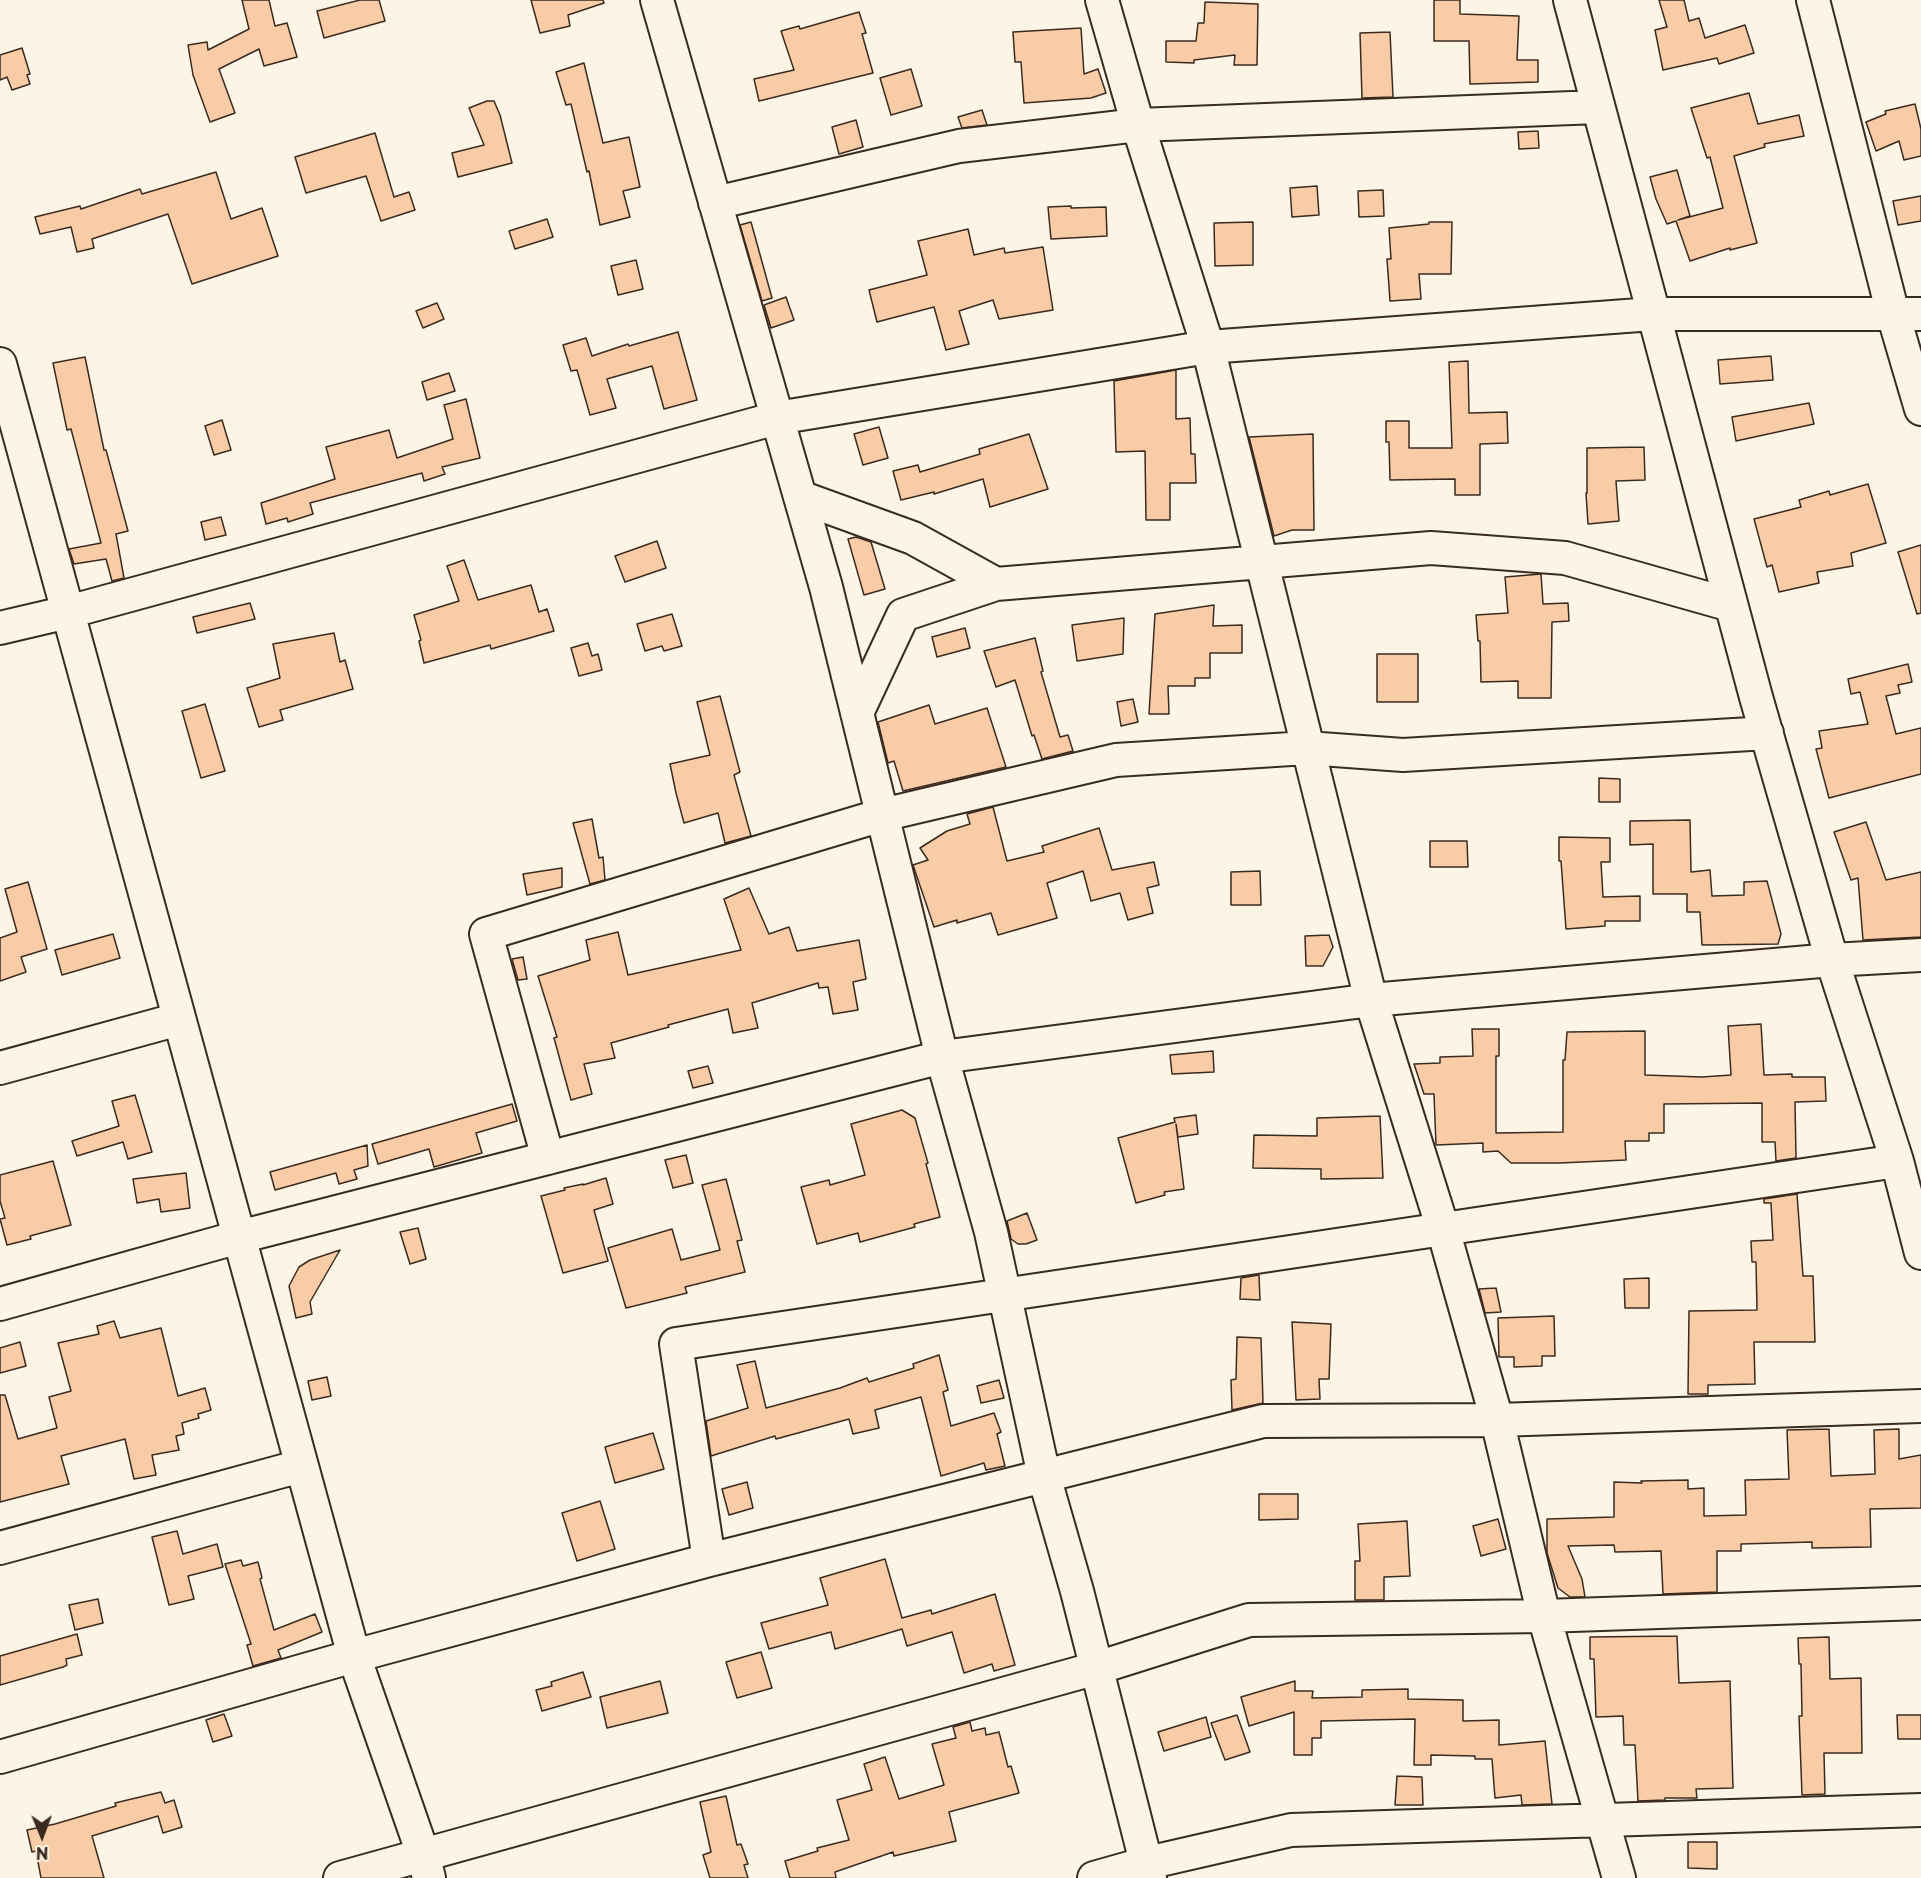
<!DOCTYPE html>
<html>
<head>
<meta charset="utf-8">
<style>
	body { margin:0 }
	#map { position:relative; width:1921px; height:1878px; overflow:hidden; background:#fcf5e5; font-family:"Playpen Sans",sans-serif }
	canvas { display:block }
	.north { position:absolute; left:12px; top:1806px; width:60px; height:60px; -webkit-text-stroke:4px #fcf5e5; paint-order:stroke; rotate:179deg; font-size:16px; font-weight:700; line-height:24px; text-align:center; color:#3b2a1e }
	.north::after { content:''; display:block; margin:auto; width:21px; height:27px; background:#3b2a1e; clip-path:polygon(50% 0,100% 100%,50% 72%,0 100%) }
</style>
</head>
<body>
<div id="map">
<canvas width="1921" height="1878"></canvas>
<div class="north">N</div>
</div>
<script>
const ctx = document.querySelector('canvas').getContext('2d');
ctx.lineJoin = 'round';
function paint(path, color) { ctx.fillStyle = color; ctx.fill(path, 'evenodd'); }
const poly = rows => new Path2D(rows.map(r => 'M' + r).join(''));
function stroke(path, color, width, dash) { ctx.strokeStyle = color; ctx.lineWidth = width; ctx.lineCap = dash ? 'butt' : 'round'; ctx.setLineDash(dash || []); ctx.stroke(path); }
const building = poly([
	[242,0,269,0,275,26,287,23,297,57,264,66,259,49,219,69,235,113,210,122,193,75,188,45,207,42,208,50,249,29,242,0],
	[360,0,379,0,385,21,324,38,317,11,360,0],
	[531,0,603,0,604,3,568,15,570,26,540,33,531,0],
	[1434,0,1460,0,1460,14,1519,16,1517,60,1538,60,1538,82,1470,84,1469,41,1434,41,1434,0],
	[1659,0,1684,0,1689,21,1699,18,1705,38,1745,25,1754,53,1719,64,1717,58,1663,70,1655,30,1667,27,1659,0],
	[1205,2,1258,4,1257,65,1234,65,1235,55,1194,60,1194,63,1166,62,1166,41,1196,41,1198,23,1204,23,1205,2],
	[859,12,866,33,862,34,873,73,759,101,754,79,794,70,781,31,799,26,800,29,859,12],
	[1081,28,1084,74,1098,69,1106,93,1091,98,1024,103,1021,62,1015,62,1013,32,1081,28],
	[1390,32,1393,97,1362,98,1360,33,1390,32],
	[22,48,30,74,27,75,30,84,12,90,7,77,0,80,0,55,22,48],
	[584,63,603,143,629,137,640,187,623,191,630,217,600,225,589,171,587,172,571,104,566,105,556,72,584,63],
	[911,69,922,106,891,115,880,78,911,69],
	[1749,93,1758,124,1799,115,1804,136,1764,144,1765,147,1734,156,1757,243,1730,250,1730,248,1690,261,1676,221,1667,224,1656,199,1650,177,1677,170,1690,216,1678,220,1723,208,1710,157,1707,158,1691,108,1749,93],
	[487,101,494,101,500,115,512,163,458,177,452,153,484,145,469,108,487,101],
	[1915,104,1921,129,1921,156,1904,160,1899,141,1876,151,1866,122,1886,114,1885,111,1915,104],
	[982,110,987,125,962,128,958,117,982,110],
	[856,120,863,147,839,154,832,127,856,120],
	[1538,131,1539,148,1519,149,1518,132,1538,131],
	[375,133,394,197,409,192,415,210,381,221,366,176,306,193,295,157,375,133],
	[216,172,231,219,262,208,278,256,192,284,168,214,92,239,94,248,77,252,71,227,40,234,35,217,80,206,81,209,140,189,142,194,216,172],
	[1317,186,1319,215,1292,217,1290,188,1317,186],
	[1383,190,1384,216,1359,217,1358,191,1383,190],
	[1921,196,1921,221,1898,225,1893,201,1921,196],
	[1071,206,1071,208,1106,207,1107,236,1051,239,1048,207,1071,206],
	[547,219,553,237,515,249,509,231,547,219],
	[751,222,772,298,762,301,740,225,751,222],
	[1253,222,1253,265,1215,266,1214,223,1253,222],
	[1429,222,1452,222,1451,274,1419,274,1421,299,1390,301,1387,259,1391,259,1389,228,1429,224,1429,222],
	[968,229,974,255,1004,248,1005,253,1043,247,1053,310,999,319,993,300,959,311,969,344,946,350,934,307,877,322,869,290,927,275,918,241,968,229],
	[636,260,643,289,618,295,611,266,636,260],
	[786,297,794,320,771,328,764,305,786,297],
	[437,303,444,319,423,328,416,311,437,303],
	[678,332,697,400,664,409,652,366,607,379,616,408,590,415,577,370,571,371,563,345,586,338,592,356,628,344,629,346,678,332],
	[1771,356,1773,380,1720,384,1718,360,1771,356],
	[85,357,104,450,106,450,128,531,116,534,124,578,112,581,106,559,74,564,69,549,101,543,71,429,67,430,53,363,85,357],
	[1468,361,1469,413,1507,412,1508,443,1480,444,1480,495,1455,495,1455,479,1390,480,1389,442,1386,442,1386,421,1409,421,1409,448,1452,448,1449,362,1468,361],
	[1176,370,1176,419,1190,418,1191,454,1195,454,1196,483,1170,483,1170,520,1146,520,1145,451,1116,452,1114,381,1176,370],
	[449,373,455,391,427,400,422,382,449,373],
	[466,399,480,458,442,467,445,474,424,481,422,473,310,503,313,514,288,522,287,518,266,524,261,503,335,479,326,447,389,430,397,458,453,439,444,405,466,399],
	[1809,403,1814,424,1736,441,1732,417,1809,403],
	[222,420,231,450,214,455,205,426,222,420],
	[879,427,888,458,863,465,854,434,879,427],
	[1029,434,1048,489,990,507,983,479,934,494,934,492,901,500,893,471,918,465,920,472,980,454,979,449,1029,434],
	[1313,434,1314,530,1292,530,1274,536,1249,437,1313,434],
	[1644,447,1645,480,1616,481,1619,521,1588,524,1586,493,1587,493,1587,448,1644,447],
	[1868,484,1886,543,1851,553,1853,566,1817,572,1819,583,1779,592,1772,565,1767,567,1754,519,1801,507,1799,500,1829,491,1830,495,1868,484],
	[221,517,226,535,205,540,201,522,221,517],
	[856,537,871,542,885,589,864,595,848,539,856,537],
	[657,541,666,568,625,582,615,556,657,541],
	[1921,545,1921,613,1917,614,1898,552,1921,545],
	[464,560,478,600,531,585,539,612,547,609,554,631,491,649,490,645,424,663,419,641,421,640,414,615,459,601,447,566,464,560],
	[1541,574,1543,604,1568,603,1569,621,1552,622,1551,698,1518,698,1518,681,1481,682,1480,641,1478,641,1476,615,1508,613,1505,577,1541,574],
	[250,603,255,619,197,633,193,617,250,603],
	[1214,605,1213,626,1242,625,1242,653,1210,653,1210,678,1195,678,1195,686,1168,686,1169,714,1149,714,1155,614,1214,605],
	[672,614,682,646,664,651,662,646,645,651,637,624,672,614],
	[1124,618,1123,654,1077,661,1072,625,1124,618],
	[965,628,970,648,937,657,932,637,965,628],
	[334,633,340,662,345,660,353,689,280,710,283,720,259,727,247,688,280,678,273,644,334,633],
	[1035,638,1043,671,1041,672,1060,737,1068,735,1073,751,1042,759,1034,735,1032,736,1015,680,996,687,984,651,1035,638],
	[588,643,592,656,598,654,602,670,579,676,571,648,588,643],
	[1377,654,1418,654,1418,702,1377,702,1377,654],
	[1908,664,1912,682,1898,685,1900,693,1886,696,1896,734,1921,728,1921,774,1829,798,1816,749,1822,748,1819,731,1868,724,1860,692,1851,694,1848,679,1908,664],
	[720,696,740,772,734,775,751,836,725,843,718,813,684,823,676,793,670,764,710,755,697,702,720,696],
	[1133,699,1138,722,1121,726,1117,702,1133,699],
	[205,704,225,771,201,778,182,711,205,704],
	[929,705,935,724,987,708,1006,767,903,791,894,761,888,763,878,722,929,705],
	[1599,778,1620,779,1620,802,1599,802,1599,778],
	[993,807,1007,861,1044,852,1042,846,1099,828,1112,870,1154,862,1159,885,1147,888,1153,913,1128,920,1120,893,1091,901,1083,871,1047,883,1057,918,998,935,991,913,957,923,957,920,934,927,913,865,928,860,920,848,947,831,970,824,967,814,993,807],
	[592,819,599,858,603,857,605,880,590,884,573,823,592,819],
	[1690,820,1691,872,1710,870,1712,896,1744,895,1744,882,1767,881,1781,934,1778,944,1702,945,1700,912,1687,912,1687,894,1653,894,1653,844,1630,845,1630,821,1690,820],
	[1866,822,1886,880,1921,872,1921,937,1863,940,1858,878,1851,880,1834,832,1866,822],
	[1559,837,1610,838,1610,862,1601,862,1603,897,1640,896,1640,921,1605,921,1605,926,1566,929,1561,861,1559,861,1559,837],
	[1430,841,1467,841,1468,867,1430,867,1430,841],
	[562,868,562,887,527,895,523,874,562,868],
	[1260,871,1261,905,1231,905,1231,872,1260,871],
	[28,882,47,949,21,957,26,972,0,981,0,938,17,932,5,889,28,882],
	[749,888,769,934,789,927,797,951,859,940,866,979,853,982,858,1010,833,1014,828,987,819,988,818,983,752,1003,758,1028,733,1033,728,1009,668,1025,669,1027,611,1043,615,1058,584,1064,592,1094,571,1100,554,1038,557,1037,538,976,590,960,586,940,618,932,628,975,741,950,724,899,749,888],
	[113,934,120,958,62,975,55,950,113,934],
	[1329,935,1333,947,1323,966,1306,966,1305,936,1329,935],
	[523,957,527,979,518,980,512,959,523,957],
	[1761,1024,1764,1075,1792,1074,1792,1077,1825,1077,1826,1101,1795,1102,1796,1158,1776,1161,1775,1142,1762,1142,1762,1103,1664,1104,1664,1133,1649,1133,1649,1141,1625,1141,1626,1160,1560,1163,1511,1163,1498,1151,1483,1152,1483,1143,1436,1145,1434,1094,1424,1094,1414,1064,1440,1063,1440,1057,1473,1056,1472,1029,1499,1029,1499,1056,1496,1056,1496,1133,1563,1132,1563,1060,1565,1060,1567,1032,1645,1031,1645,1075,1702,1077,1731,1075,1728,1026,1761,1024],
	[1213,1051,1214,1072,1172,1074,1170,1055,1213,1051],
	[708,1066,713,1083,693,1088,688,1071,708,1066],
	[135,1095,152,1152,128,1159,123,1142,77,1156,72,1141,119,1126,112,1101,135,1095],
	[512,1104,517,1121,476,1133,482,1153,434,1167,429,1149,378,1164,372,1144,512,1104],
	[902,1110,915,1118,928,1163,926,1164,940,1217,914,1224,915,1227,860,1242,858,1233,817,1244,801,1187,829,1180,830,1185,865,1175,851,1124,902,1110],
	[1196,1115,1198,1134,1178,1137,1176,1124,1184,1189,1164,1192,1165,1195,1136,1203,1118,1138,1175,1122,1174,1118,1196,1115],
	[1380,1116,1383,1178,1321,1179,1321,1169,1253,1168,1254,1135,1317,1136,1317,1118,1380,1116],
	[367,1145,368,1166,354,1170,357,1179,339,1184,336,1173,275,1190,270,1172,367,1145],
	[686,1155,693,1183,673,1188,665,1160,686,1155],
	[53,1161,71,1225,30,1236,31,1239,7,1245,0,1219,5,1218,0,1201,0,1175,53,1161],
	[186,1173,190,1208,161,1212,159,1199,137,1203,133,1179,186,1173],
	[606,1178,613,1204,594,1210,608,1261,563,1273,541,1196,565,1190,564,1188,583,1184,583,1185,606,1178],
	[726,1179,742,1240,737,1241,745,1272,685,1287,687,1293,626,1308,608,1248,672,1229,681,1260,720,1250,702,1185,726,1179],
	[1797,1194,1803,1276,1813,1276,1815,1342,1754,1342,1755,1384,1708,1385,1708,1394,1688,1394,1689,1311,1757,1310,1756,1262,1752,1262,1751,1241,1773,1240,1771,1203,1764,1203,1764,1199,1797,1194],
	[1027,1213,1037,1240,1026,1244,1018,1244,1011,1239,1007,1221,1027,1213],
	[418,1228,426,1259,410,1264,400,1232,418,1228],
	[340,1250,310,1302,312,1314,296,1318,289,1286,299,1267,310,1260,340,1250],
	[1259,1275,1260,1300,1240,1299,1241,1278,1259,1275],
	[1649,1278,1649,1308,1625,1308,1624,1279,1649,1278],
	[1496,1288,1501,1312,1485,1313,1479,1289,1496,1288],
	[1554,1316,1555,1356,1542,1356,1542,1366,1514,1367,1514,1357,1499,1357,1498,1318,1554,1316],
	[114,1321,120,1338,161,1328,178,1396,205,1388,211,1410,198,1414,199,1418,182,1423,184,1434,176,1436,179,1450,152,1455,156,1475,134,1479,125,1439,61,1456,69,1484,0,1502,0,1395,5,1395,18,1439,57,1428,49,1397,71,1391,58,1343,99,1334,97,1326,114,1321],
	[1292,1322,1331,1324,1329,1379,1319,1379,1320,1399,1296,1400,1292,1322],
	[1237,1337,1261,1338,1263,1403,1232,1410,1231,1380,1236,1379,1237,1337],
	[20,1342,26,1366,0,1373,0,1348,20,1342],
	[939,1355,948,1390,943,1392,951,1426,994,1413,1001,1432,997,1434,1005,1466,986,1470,984,1463,941,1476,921,1397,875,1410,879,1428,853,1434,849,1419,776,1439,775,1436,711,1456,706,1421,748,1408,737,1365,755,1361,766,1408,840,1388,867,1378,869,1382,914,1368,913,1364,939,1355],
	[327,1377,331,1396,312,1400,308,1381,327,1377],
	[999,1380,1004,1398,981,1403,977,1386,999,1380],
	[1829,1429,1831,1476,1875,1474,1874,1430,1899,1429,1899,1459,1921,1455,1921,1508,1870,1509,1871,1547,1812,1548,1812,1542,1741,1544,1741,1551,1717,1551,1717,1592,1663,1594,1661,1551,1615,1552,1614,1545,1568,1546,1582,1579,1585,1597,1570,1597,1558,1588,1547,1553,1547,1519,1614,1517,1614,1482,1642,1483,1641,1481,1688,1480,1688,1489,1704,1488,1704,1516,1746,1515,1745,1480,1789,1479,1787,1430,1829,1429],
	[653,1433,664,1469,615,1483,605,1447,653,1433],
	[747,1482,753,1508,729,1515,722,1489,747,1482],
	[1259,1494,1298,1494,1298,1519,1259,1520,1259,1494],
	[600,1501,615,1549,577,1561,562,1513,600,1501],
	[1498,1519,1506,1549,1481,1556,1473,1526,1498,1519],
	[1407,1521,1410,1576,1384,1577,1384,1600,1355,1600,1355,1561,1360,1561,1358,1524,1407,1521],
	[177,1531,183,1554,217,1544,223,1567,188,1576,194,1599,169,1605,152,1537,177,1531],
	[885,1559,902,1618,931,1610,932,1614,995,1594,1015,1665,994,1671,992,1664,964,1673,952,1632,907,1646,902,1629,835,1649,831,1632,769,1649,761,1623,828,1605,820,1578,885,1559],
	[241,1560,243,1566,258,1562,262,1578,260,1579,274,1630,315,1614,322,1632,278,1650,281,1658,253,1666,247,1645,251,1644,225,1564,241,1560],
	[98,1599,103,1623,75,1630,69,1605,98,1599],
	[77,1634,82,1655,66,1659,67,1665,63,1667,0,1685,0,1656,77,1634],
	[1677,1636,1679,1683,1730,1681,1733,1788,1696,1789,1697,1798,1665,1798,1665,1800,1638,1801,1635,1745,1624,1745,1623,1716,1596,1717,1594,1659,1590,1659,1590,1637,1677,1636],
	[1829,1637,1830,1679,1861,1678,1862,1753,1824,1753,1825,1794,1802,1795,1799,1716,1802,1716,1801,1664,1799,1664,1798,1638,1829,1637],
	[761,1652,772,1688,737,1698,726,1662,761,1652],
	[583,1672,591,1697,542,1711,536,1690,552,1686,551,1682,583,1672],
	[660,1681,668,1713,607,1728,600,1697,660,1681],
	[1295,1681,1295,1691,1313,1691,1312,1698,1362,1697,1362,1690,1408,1689,1408,1699,1463,1700,1463,1721,1499,1720,1499,1745,1545,1741,1552,1804,1522,1805,1521,1795,1495,1798,1492,1759,1475,1759,1475,1756,1431,1755,1431,1765,1414,1765,1415,1719,1321,1721,1321,1738,1312,1738,1312,1755,1294,1755,1294,1712,1249,1726,1241,1697,1295,1681],
	[224,1714,232,1736,213,1742,206,1720,224,1714],
	[1237,1715,1250,1752,1225,1760,1211,1723,1237,1715],
	[1897,1715,1921,1715,1921,1739,1898,1739,1897,1715],
	[1206,1717,1211,1737,1164,1751,1158,1732,1206,1717],
	[970,1722,972,1731,985,1728,986,1735,999,1732,1008,1767,1011,1766,1019,1793,949,1812,956,1841,894,1856,893,1852,835,1872,836,1878,790,1878,785,1861,818,1851,817,1848,849,1840,837,1800,872,1790,864,1764,885,1757,899,1799,944,1785,932,1744,956,1738,953,1727,970,1722],
	[1397,1776,1422,1777,1423,1805,1395,1805,1397,1776],
	[161,1792,165,1803,174,1800,182,1827,163,1833,158,1816,92,1836,104,1878,41,1878,36,1851,32,1852,27,1830,55,1824,116,1806,115,1803,161,1792],
	[726,1796,737,1845,741,1844,748,1864,744,1865,748,1878,710,1878,703,1855,711,1852,700,1802,726,1796],
	[1688,1842,1717,1842,1717,1869,1688,1868,1688,1842]
]);
paint(building, '#f9cca8');
stroke(building, '#3b2a1e', 1.5);
const minor = poly([
	[657,0,826,587,942,1057,991,1232,1044,1476,1077,1591,1150,1878],
	[1102,0,1138,125,1208,347,1371,1000,1443,1229,1497,1420,1544,1616,1619,1878],
	[1570,0,1756,697,1832,960,1897,1161,1921,1253],
	[1813,0,1893,314,1921,409],
	[715,203,959,146,1138,125,1598,107],
	[0,364,354,1656,423,1854,429,1878],
	[800,497,913,538,996,584],
	[0,628,68,612,777,418,1208,347,1653,314,1921,314],
	[857,713,903,615,996,584,1431,548,1565,558,1731,605],
	[0,1068,179,1019],
	[548,1158,486,934,882,815,1116,760,1307,748,1403,755,1767,733],
	[0,1304,239,1237,942,1057,1371,1000,1832,960,1921,955],
	[0,1548,301,1466],
	[709,1560,676,1344,1897,1161],
	[0,1757,354,1656,709,1560,1263,1421,1497,1420,1921,1406],
	[340,1878,1097,1668,1249,1620,1544,1616,1921,1603],
	[1094,1878,1147,1863,1291,1830,1921,1810]
]);
stroke(minor, '#3b2a1e', 36);
stroke(minor, '#fcf5e5', 32);
</script>
</body>
</html>
